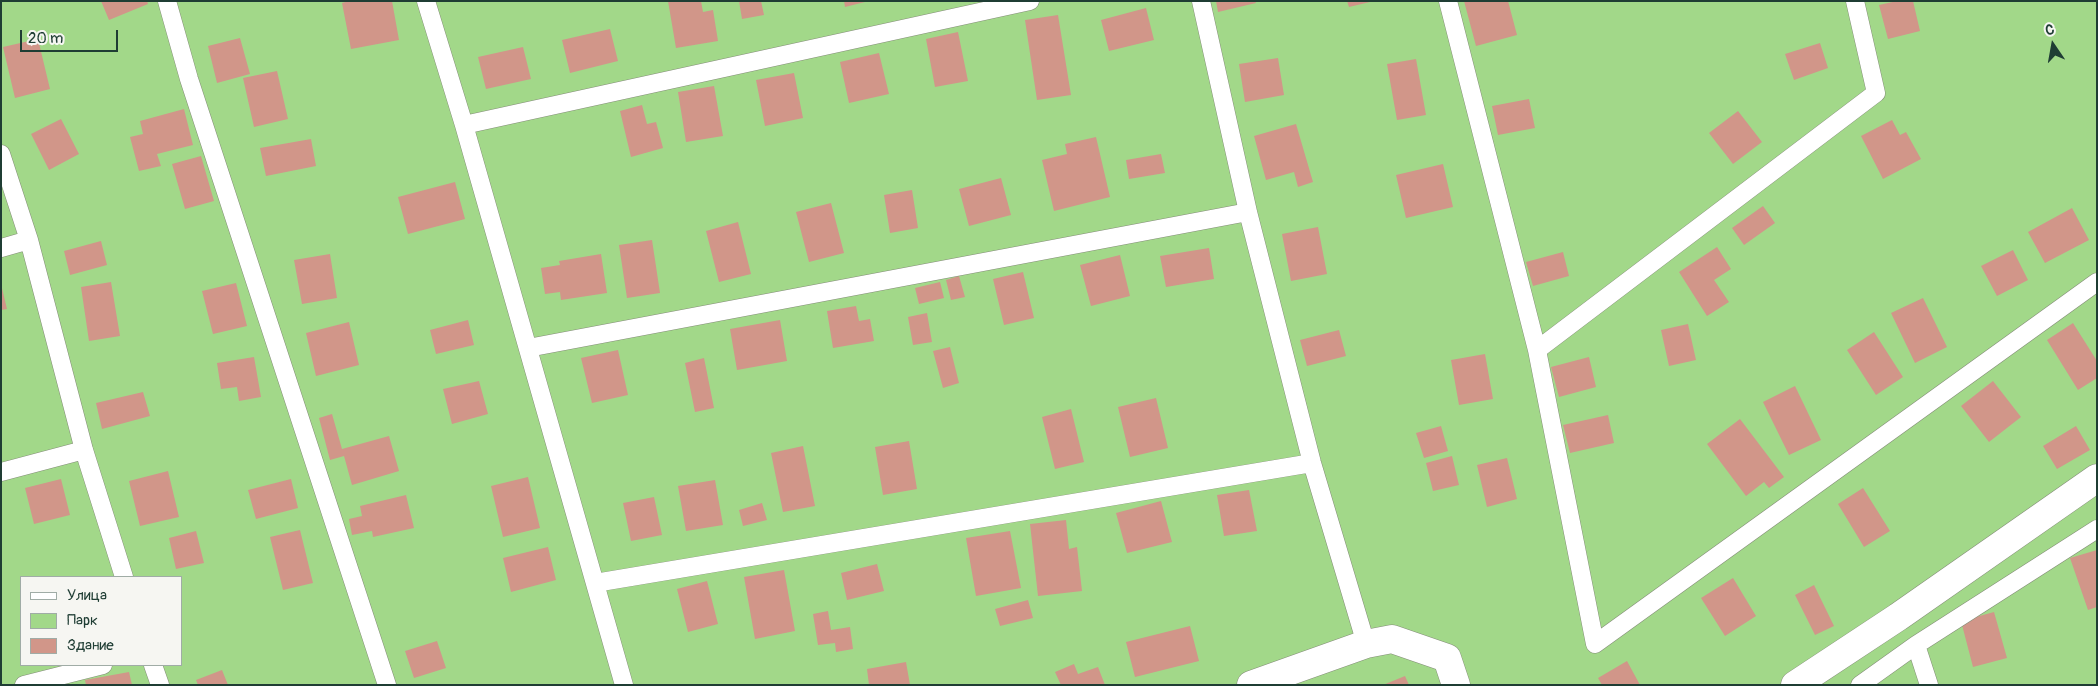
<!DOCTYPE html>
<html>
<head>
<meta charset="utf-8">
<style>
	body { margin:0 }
	#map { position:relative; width:2098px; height:686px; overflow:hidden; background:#e9e0bd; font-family:Pangolin,sans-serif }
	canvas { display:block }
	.frame { position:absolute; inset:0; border:2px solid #1f3d34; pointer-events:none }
	.legend { position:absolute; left:20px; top:576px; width:162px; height:90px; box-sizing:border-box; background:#f6f6f2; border:1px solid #a0aca6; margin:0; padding:6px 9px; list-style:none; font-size:15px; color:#1f3d34 }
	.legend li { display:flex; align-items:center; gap:10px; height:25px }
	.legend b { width:25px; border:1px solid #a0aca6 }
	.north { position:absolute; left:2028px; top:20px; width:50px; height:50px; -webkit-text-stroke:4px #f6f6f2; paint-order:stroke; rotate:348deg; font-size:14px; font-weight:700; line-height:20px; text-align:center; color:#1f3d34 }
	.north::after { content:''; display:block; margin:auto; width:18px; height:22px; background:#1f3d34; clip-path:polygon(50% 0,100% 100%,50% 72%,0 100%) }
	.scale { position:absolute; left:20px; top:30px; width:98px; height:22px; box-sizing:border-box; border:2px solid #1f3d34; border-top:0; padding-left:6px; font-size:15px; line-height:18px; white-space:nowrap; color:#1f3d34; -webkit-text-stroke:4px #f6f6f2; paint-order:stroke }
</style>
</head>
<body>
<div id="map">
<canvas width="2098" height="686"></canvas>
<div class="frame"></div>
<ul class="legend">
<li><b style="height:6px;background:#fff"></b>Улица</li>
<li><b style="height:14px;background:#a2d889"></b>Парк</li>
<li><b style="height:14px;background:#d19689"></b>Здание</li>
</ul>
<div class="north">С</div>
<div class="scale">20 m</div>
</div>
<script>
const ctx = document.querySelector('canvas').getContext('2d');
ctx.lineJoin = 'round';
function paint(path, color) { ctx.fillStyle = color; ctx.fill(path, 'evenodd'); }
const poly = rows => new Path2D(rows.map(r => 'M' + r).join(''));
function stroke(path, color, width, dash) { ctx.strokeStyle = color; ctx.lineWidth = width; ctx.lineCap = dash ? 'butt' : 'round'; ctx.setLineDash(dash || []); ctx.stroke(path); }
paint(poly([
	[1,1,2097,1,2097,685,1,685],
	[21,577,181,577,181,665,21,665]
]), '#a2d889');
paint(poly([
	[101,1,147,1,148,4,109,20],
	[349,1,392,1,399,40,351,49,342,3],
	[668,1,701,1,703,12,713,10,718,41,676,48],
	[739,1,761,1,764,15,742,19],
	[844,1,865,1,865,2,845,7],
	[1216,1,1255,1,1256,3,1218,12],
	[1347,1,1370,1,1370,2,1349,7],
	[1464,1,1508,1,1517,35,1476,46],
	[1897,1,1913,1,1920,31,1888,39,1879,5],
	[1146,8,1154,40,1109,51,1101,20],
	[1058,15,1071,95,1037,100,1025,20],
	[610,29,618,61,570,73,562,40],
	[958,32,968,81,935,87,926,39],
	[240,38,250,74,217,83,208,46],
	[38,39,50,89,15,98,3,47],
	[1820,43,1828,68,1794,80,1785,54],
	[523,47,531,79,486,89,478,57],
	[879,53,889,94,849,103,840,62],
	[1278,58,1284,95,1245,102,1239,64],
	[1416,59,1426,115,1397,120,1387,64],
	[277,71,288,119,254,127,243,78],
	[794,73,803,118,765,126,756,80],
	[714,86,723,136,686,142,678,92],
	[1529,99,1535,128,1498,135,1492,106],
	[642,105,647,124,656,122,663,148,631,157,620,111],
	[184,109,193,145,157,154,161,166,139,171,130,137,143,134,140,121],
	[1738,111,1762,142,1733,164,1709,133],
	[61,119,79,154,49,170,31,134],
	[1892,120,1900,135,1906,132,1921,159,1883,179,1861,136],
	[1296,124,1313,182,1298,187,1294,172,1266,180,1254,136],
	[1096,137,1110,197,1054,211,1042,160,1067,154,1065,144],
	[311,139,316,166,266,176,260,148],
	[1161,154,1165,173,1129,179,1126,160],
	[201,156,214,201,185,209,172,164],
	[1443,164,1453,207,1406,218,1396,175],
	[1001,178,1011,215,969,226,959,189],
	[455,182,465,219,408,234,398,197],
	[912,190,918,228,890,233,884,195],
	[831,203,844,253,809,262,796,212],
	[1763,206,1775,223,1744,245,1732,228],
	[2072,208,2089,240,2045,263,2028,232],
	[738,222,751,274,719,282,706,231],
	[1318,227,1327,274,1291,281,1282,234],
	[652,240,660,293,627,298,619,245],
	[101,241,107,265,70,275,64,251],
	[1717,247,1731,269,1714,280,1729,302,1707,316,1679,272],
	[1209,248,1214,279,1166,287,1160,256],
	[2013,250,2028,280,1997,296,1981,266],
	[1563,252,1569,276,1533,286,1526,262],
	[330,254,337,298,302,304,294,260],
	[601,254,607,293,561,300,560,292,545,294,541,268,560,265,559,261],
	[1120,255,1130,296,1091,306,1080,265],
	[1023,272,1034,318,1004,325,993,279],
	[959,276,965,297,951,300,946,280],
	[111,282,120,336,89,341,81,287],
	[940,282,944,298,919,304,915,288],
	[236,283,247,326,213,334,202,291],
	[1,284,7,309,1,310],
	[1923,298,1947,347,1915,363,1891,313],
	[856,306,859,321,870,319,874,341,833,348,827,311],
	[927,313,932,342,913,345,908,317],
	[468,320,474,345,436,354,430,330],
	[780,320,787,361,737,370,730,329],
	[349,322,359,365,316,376,306,333],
	[2073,323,2097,361,2097,378,2078,390,2047,340],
	[1688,324,1696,360,1669,366,1661,330],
	[1339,330,1346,356,1307,366,1300,340],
	[1874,332,1903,377,1876,395,1847,350],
	[950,347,959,383,943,388,933,351],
	[618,350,628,395,592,403,581,358],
	[1485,354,1493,399,1459,405,1451,360],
	[254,357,261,397,239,401,237,387,221,389,217,363],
	[1589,357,1596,387,1559,397,1551,367],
	[704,358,714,408,695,412,685,363],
	[479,381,488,414,452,424,443,389],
	[1993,381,2021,417,1989,442,1961,406],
	[1795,386,1821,440,1789,455,1763,402],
	[143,392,150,416,102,429,96,403],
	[1156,398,1168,448,1130,457,1118,407],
	[1071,409,1084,462,1055,469,1042,417],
	[332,414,342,449,389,436,399,471,352,485,344,456,330,460,319,418],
	[1608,415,1614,443,1570,453,1563,425],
	[1740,419,1784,477,1769,488,1764,482,1746,496,1707,444],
	[1441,426,1448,451,1424,458,1416,433],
	[2076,426,2090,450,2057,469,2043,446],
	[909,441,917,489,883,495,875,447],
	[803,446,815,506,783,512,771,453],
	[1452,456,1459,485,1433,491,1426,463],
	[1507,458,1517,499,1487,507,1477,465],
	[168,471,179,517,140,526,129,481],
	[528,477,540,528,503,537,491,486],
	[61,479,70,515,34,524,25,488],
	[291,479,298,508,256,519,248,490],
	[715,480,723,525,686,531,678,486],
	[1863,488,1890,531,1864,547,1838,504],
	[1249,490,1257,531,1224,536,1217,495],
	[406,495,414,528,373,537,372,531,352,535,349,519,362,516,360,506],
	[654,497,662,535,631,541,623,503],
	[1161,501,1172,542,1127,553,1116,513],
	[762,503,767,520,743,526,739,510],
	[1066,520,1069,549,1077,547,1082,591,1038,596,1030,524],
	[300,530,313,583,283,590,270,537],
	[196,531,204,563,176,569,169,538],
	[1010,531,1021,588,976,596,966,538],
	[548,547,556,580,511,592,503,558],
	[2097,550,2097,607,2088,610,2070,558],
	[877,564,884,591,847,600,841,573],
	[784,570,795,631,755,639,744,577],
	[1733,578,1756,616,1725,636,1701,598],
	[707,581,718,624,688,632,677,589],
	[1814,585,1834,626,1815,635,1795,595],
	[1028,600,1033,618,1000,626,995,609],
	[828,611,831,630,850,627,853,649,836,652,835,643,818,645,813,614],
	[1994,612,2007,658,1973,667,1961,621],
	[1190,626,1199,661,1135,677,1126,642],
	[437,641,446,668,414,678,405,651],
	[1627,661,1640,685,1602,685,1598,678],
	[906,662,910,685,869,685,867,669],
	[1074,664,1078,674,1098,667,1105,685,1061,685,1055,672],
	[222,670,228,685,198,685,196,680],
	[129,672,132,685,86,685,85,680],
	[1405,676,1409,685,1383,685]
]), '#d19689');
const service = poly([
	[167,1,189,79,387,685],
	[426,1,464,125,624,685],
	[1201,1,1248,212,1312,463,1366,644],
	[1448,1,1537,350,1595,644,2097,282],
	[464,125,1030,1],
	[1,154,29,240,84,450,124,577],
	[1,248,29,240],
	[528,348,1248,212],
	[1537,350,1876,93,1855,1],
	[1,472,84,450],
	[595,583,1312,463],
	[1916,645,1929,685],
	[153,665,160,685],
	[24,685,103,665],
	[1860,685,1916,645,2097,529]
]);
const minor = poly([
	[1251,685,1366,644,1392,639,1447,658,1456,685],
	[1795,685,1898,617,2097,478]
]);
stroke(service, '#848e78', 19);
stroke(minor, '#848e78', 29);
stroke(service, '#fff', 18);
stroke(minor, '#fff', 28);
</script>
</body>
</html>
